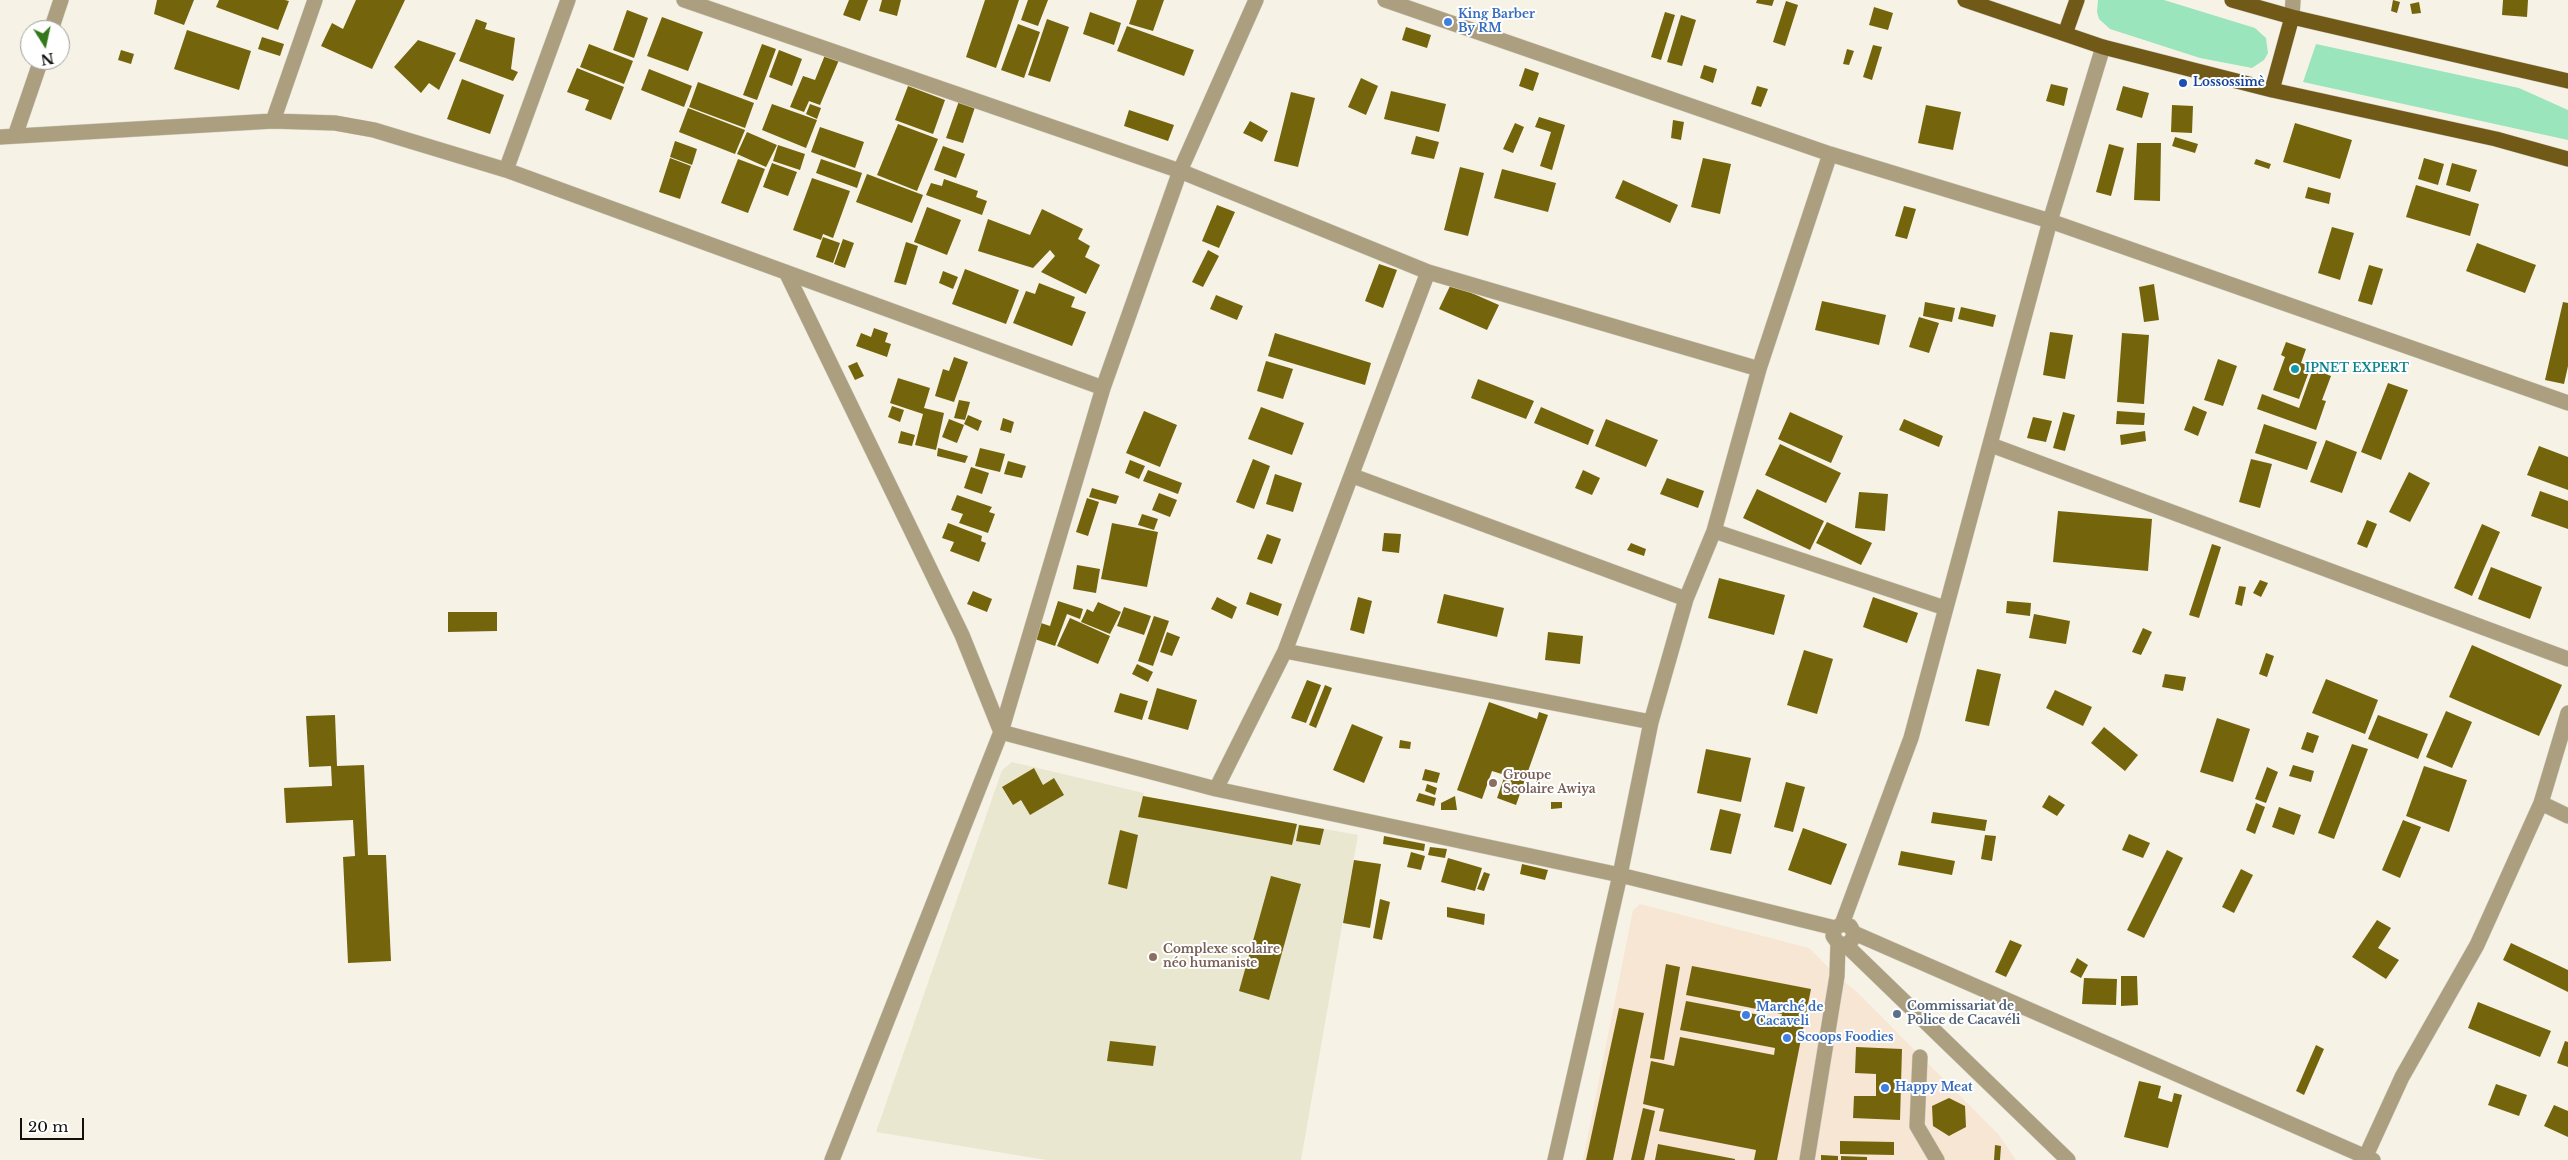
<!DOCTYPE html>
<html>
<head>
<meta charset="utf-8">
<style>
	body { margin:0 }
	#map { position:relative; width:2568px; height:1160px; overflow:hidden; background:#f6f3e6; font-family:"Libre Baskerville",serif }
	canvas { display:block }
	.north { position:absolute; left:20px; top:20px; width:50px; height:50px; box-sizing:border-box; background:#fff; border:1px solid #a09f9e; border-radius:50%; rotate:170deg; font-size:14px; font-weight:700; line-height:20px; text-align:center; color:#11100c }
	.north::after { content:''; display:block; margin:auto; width:18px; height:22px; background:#33781a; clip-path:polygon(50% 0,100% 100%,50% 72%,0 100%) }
	.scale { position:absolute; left:20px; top:1118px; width:64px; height:22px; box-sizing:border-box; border:2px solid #11100c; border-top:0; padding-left:6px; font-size:15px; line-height:18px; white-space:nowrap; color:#11100c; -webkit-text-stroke:4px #fff; paint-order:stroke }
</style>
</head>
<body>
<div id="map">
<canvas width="2568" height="1160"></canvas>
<div class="north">N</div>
<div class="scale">20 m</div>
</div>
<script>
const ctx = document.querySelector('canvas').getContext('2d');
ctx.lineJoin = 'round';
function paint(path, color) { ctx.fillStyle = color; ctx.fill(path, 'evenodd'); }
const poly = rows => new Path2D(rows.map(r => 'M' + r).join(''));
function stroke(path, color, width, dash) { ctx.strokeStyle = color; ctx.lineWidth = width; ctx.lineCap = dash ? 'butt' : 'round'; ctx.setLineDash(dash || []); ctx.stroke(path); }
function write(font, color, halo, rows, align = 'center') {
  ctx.font = font + ' "Libre Baskerville",serif'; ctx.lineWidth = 4; ctx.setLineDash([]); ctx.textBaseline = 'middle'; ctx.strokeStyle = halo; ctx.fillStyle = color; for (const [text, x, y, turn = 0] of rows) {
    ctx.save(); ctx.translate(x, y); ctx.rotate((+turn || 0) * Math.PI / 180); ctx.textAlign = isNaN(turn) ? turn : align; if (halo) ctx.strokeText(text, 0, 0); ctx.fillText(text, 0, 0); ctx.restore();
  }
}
paint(poly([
	[1640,904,1809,948,1837,976,1856,991,1998,1134,2016,1160,1583,1160,1633,910]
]), '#f7e6d4');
paint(poly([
	[1012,762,1144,793,1143,796,1358,835,1301,1160,1046,1160,876,1132,1002,770]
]), '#eae7d1');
paint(poly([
	[2098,0,2164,0,2255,28,2266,38,2268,53,2264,60,2252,68,2200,58,2110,29,2099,19,2097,12],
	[2316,44,2519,88,2568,110,2568,140,2303,82]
]), '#9be5bd');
paint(poly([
	[157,0,194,0,184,25,154,14],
	[219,0,285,0,289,1,278,30,216,7],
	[356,0,405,0,372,69,321,46,332,23,343,29],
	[849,0,868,0,860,21,843,15],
	[882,0,901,0,897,16,879,11],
	[985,0,1019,0,996,68,966,57],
	[1028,0,1048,0,1038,26,1021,20],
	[1137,0,1164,0,1153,31,1129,24],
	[1757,0,1774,0,1772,6,1756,3],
	[2393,0,2400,2,2397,13,2391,11],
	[2503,0,2528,0,2527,17,2502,15],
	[1786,1,1798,5,1785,46,1773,42],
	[2419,2,2421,13,2412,14,2410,4],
	[1874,7,1893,13,1888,30,1869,25],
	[627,10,648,18,634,58,613,50],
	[1090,12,1121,23,1114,45,1083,34],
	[1665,12,1675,15,1661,60,1651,57],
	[1681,15,1696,20,1682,66,1667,62],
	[662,17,703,32,688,71,647,56],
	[476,19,487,23,485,29,515,38,511,69,518,72,513,81,459,61],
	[1047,19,1069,27,1050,82,1028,75],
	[1018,24,1040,32,1024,78,1001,70],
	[1127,26,1194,50,1184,76,1117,51],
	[1406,27,1431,35,1427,48,1402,40],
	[187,30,251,51,239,90,174,69],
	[262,37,284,44,280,56,258,49],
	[418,40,456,53,439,90,429,83,421,93,394,67],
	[589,44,633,61,624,84,580,67],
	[762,44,776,49,757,100,743,95],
	[1873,45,1882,47,1872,80,1863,77],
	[1847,49,1854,51,1849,65,1843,64],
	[121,50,134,54,131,64,118,60],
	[779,50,802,59,792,86,769,77],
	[825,55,839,60,820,105,809,101,804,112,790,107,803,76,815,80],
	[1704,65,1717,69,1713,83,1700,78],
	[577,68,624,87,611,120,585,110,589,100,567,92],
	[1525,68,1539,73,1533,91,1519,86],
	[649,69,692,86,684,107,641,90],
	[1361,78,1378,86,1366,115,1348,107],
	[462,79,504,95,490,134,447,119],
	[698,82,754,103,745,128,689,107],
	[2051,84,2068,88,2064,106,2046,101],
	[908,86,945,100,933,134,895,120],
	[1757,86,1768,89,1761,107,1751,104],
	[2123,86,2149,93,2142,118,2116,110],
	[1391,91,1446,104,1439,132,1384,119],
	[1291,92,1315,98,1298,167,1274,161],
	[959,101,975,107,963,143,946,138],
	[772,104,817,120,806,148,762,130],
	[810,104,821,108,817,119,806,114],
	[1926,105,1961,112,1953,150,1918,143],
	[2172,105,2193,106,2192,133,2171,132],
	[688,108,745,130,735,154,679,132],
	[1129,110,1174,125,1168,141,1124,126],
	[1539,117,1565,125,1552,170,1540,166,1551,132,1535,127],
	[1673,120,1684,122,1681,140,1671,138],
	[1250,121,1268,131,1262,142,1243,133],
	[1515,123,1524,127,1513,153,1503,149],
	[2295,123,2352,140,2340,179,2283,162],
	[898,124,938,139,917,191,877,175],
	[820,127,864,142,855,168,811,152],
	[747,132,777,145,766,167,737,154],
	[1416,136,1439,142,1434,159,1411,154],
	[2175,137,2198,144,2195,153,2172,146],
	[675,141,697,149,692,165,670,157],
	[2137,143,2161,143,2160,201,2134,200],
	[2109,144,2124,148,2111,196,2096,192],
	[778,145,805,154,800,170,773,161],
	[943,146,965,154,956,178,934,170],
	[670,158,691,166,680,199,659,192],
	[1703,158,1731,164,1720,214,1691,207],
	[2424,158,2444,164,2438,185,2418,179],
	[738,159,765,169,748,213,721,203],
	[821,159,862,173,857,188,816,173],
	[2256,159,2271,164,2269,169,2254,164],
	[772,163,797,172,788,196,763,187],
	[2452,163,2477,170,2470,192,2446,185],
	[1460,167,1484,173,1468,236,1444,230],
	[1502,169,1556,183,1548,212,1494,198],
	[867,174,923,195,912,223,856,202],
	[812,178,850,191,833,238,823,234,821,240,793,230],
	[944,179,978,191,976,197,987,201,982,215,926,195,931,183,942,186],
	[1623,180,1678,205,1670,223,1615,198],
	[2416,185,2479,204,2470,236,2406,217],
	[2308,187,2331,193,2329,204,2305,198],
	[1217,205,1235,212,1219,248,1202,241],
	[1904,206,1916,209,1907,239,1895,236],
	[927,207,961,220,947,255,914,242],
	[1042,209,1083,229,1078,239,1090,246,1085,257,1100,265,1086,294,1041,272,1055,256,1050,250,1033,268,978,251,988,219,1030,235],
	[2332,227,2354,233,2340,280,2318,273],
	[823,237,840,243,833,263,816,257],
	[843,239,854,243,845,268,834,264],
	[906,242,918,246,906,285,894,282],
	[2477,243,2536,265,2525,293,2466,271],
	[1208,250,1219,256,1203,287,1192,282],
	[1379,264,1397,270,1383,308,1365,301],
	[2369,265,2383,269,2372,305,2358,301],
	[965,269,1019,290,1006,324,952,304],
	[943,271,958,277,953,289,939,283],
	[1039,283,1075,297,1071,307,1086,312,1072,346,1013,323,1026,291,1035,294],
	[1451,284,1499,305,1487,330,1439,309],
	[2154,284,2159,320,2144,322,2139,287],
	[1216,295,1243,306,1237,320,1210,309],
	[1822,301,1886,315,1879,345,1815,330],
	[1925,302,1955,308,1952,322,1923,316],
	[2563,302,2568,303,2568,366,2564,384,2545,380],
	[1961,307,1996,315,1993,327,1958,319],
	[1919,317,1939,323,1929,353,1909,347],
	[874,328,888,333,885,342,891,344,887,357,856,346,861,333,871,337],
	[2050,332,2073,335,2065,379,2043,375],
	[1275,333,1371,363,1365,385,1268,356],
	[2122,333,2149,335,2144,404,2117,402],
	[2286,342,2306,349,2301,363,2311,366,2299,399,2273,390,2285,357,2281,355],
	[954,357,968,362,954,402,935,396,943,369,949,371],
	[2218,359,2237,366,2223,406,2204,400],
	[1266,361,1293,369,1283,399,1257,391],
	[857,362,864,376,855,380,848,366],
	[2313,369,2331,376,2322,400,2326,401,2316,430,2257,409,2262,394,2299,408],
	[898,378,930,388,924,408,944,413,936,450,915,445,923,414,890,403],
	[1478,379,1534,401,1526,419,1471,398],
	[2388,383,2408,390,2381,460,2361,452],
	[959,400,970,402,965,420,954,418],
	[892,406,904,410,900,422,888,417],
	[2193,406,2207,412,2198,436,2184,430],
	[1261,407,1304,423,1292,455,1248,439],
	[1541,407,1594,430,1588,445,1534,423],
	[1144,411,1177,425,1160,467,1126,453],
	[2117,411,2145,413,2144,425,2116,424],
	[1790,412,1843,436,1831,463,1778,439],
	[2063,412,2075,415,2065,451,2053,448],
	[968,415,982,421,978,431,964,424],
	[2033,417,2052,421,2046,442,2027,438],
	[1003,418,1014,422,1011,433,1000,430],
	[949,419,964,425,957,443,942,437],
	[1606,419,1658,440,1646,467,1595,446],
	[1904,419,1943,436,1939,447,1899,430],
	[2264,424,2317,442,2307,470,2255,453],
	[901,431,915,435,912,446,898,443],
	[2145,431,2146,441,2121,445,2120,435],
	[2326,440,2357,452,2342,493,2310,482],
	[1780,444,1841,473,1826,503,1765,475],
	[2539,446,2568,457,2568,490,2527,475],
	[938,448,968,456,965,463,937,456],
	[980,448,1005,454,1000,472,975,466],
	[1253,459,1270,466,1254,509,1236,502],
	[2251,459,2272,464,2260,508,2239,502],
	[1130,460,1145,466,1139,479,1125,473],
	[1008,461,1026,466,1022,478,1004,474],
	[971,467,989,473,982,494,964,488],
	[1148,470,1182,483,1178,494,1143,481],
	[1583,470,1600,478,1592,495,1575,488],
	[2409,472,2430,483,2410,522,2389,512],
	[1275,474,1302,483,1293,512,1266,504],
	[1667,478,1704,491,1698,508,1660,494],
	[1092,488,1119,496,1116,504,1089,497],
	[1757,489,1824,521,1810,550,1743,518],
	[2540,491,2568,501,2568,529,2531,516],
	[1859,492,1888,494,1885,531,1855,528],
	[1159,493,1177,500,1170,517,1152,510],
	[957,495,992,507,989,512,995,514,988,533,959,523,963,514,951,510],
	[1087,498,1099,502,1088,536,1076,532],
	[2058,511,2152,519,2148,571,2053,562],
	[1142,514,1158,519,1154,530,1138,525],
	[2367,520,2377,524,2367,548,2357,544],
	[1827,522,1872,543,1861,565,1816,543],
	[948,523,982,536,981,541,986,543,979,562,950,551,954,542,942,538],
	[1112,523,1158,532,1147,587,1101,579],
	[2482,524,2500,532,2472,596,2454,588],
	[1384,533,1401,534,1399,553,1382,551],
	[1267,534,1281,539,1272,564,1257,559],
	[1631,543,1646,549,1644,556,1627,550],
	[2212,544,2221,547,2199,618,2189,615],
	[1077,565,1100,569,1096,593,1073,589],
	[2491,567,2542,587,2530,619,2478,599],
	[1719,578,1785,595,1774,635,1708,618],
	[2260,580,2268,583,2261,597,2253,593],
	[2239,586,2246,587,2242,606,2235,604],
	[973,591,992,599,987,612,967,604],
	[1250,592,1282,604,1278,616,1246,604],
	[1444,594,1504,608,1497,637,1437,623],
	[1217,597,1237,607,1232,619,1211,609],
	[1358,597,1372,601,1364,634,1350,630],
	[1873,597,1918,613,1907,643,1863,627],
	[1058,601,1083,609,1080,619,1067,614,1055,646,1035,639,1041,623,1050,626],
	[2007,601,2031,603,2030,616,2006,613],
	[1098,602,1121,612,1110,634,1081,622,1087,609,1093,612],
	[1124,607,1151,616,1144,635,1117,626],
	[448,612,497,612,497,631,448,632],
	[2034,614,2070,621,2066,644,2029,638],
	[1154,616,1169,621,1153,666,1138,661],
	[1070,618,1110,636,1098,664,1057,646],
	[2143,628,2152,632,2141,655,2132,652],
	[1167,632,1180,637,1172,656,1160,652],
	[1548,632,1583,636,1580,664,1545,660],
	[2472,645,2562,685,2539,736,2449,697],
	[1804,650,1833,659,1817,714,1787,705],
	[2266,653,2274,656,2267,677,2259,674],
	[1137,664,1153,672,1148,682,1132,674],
	[1977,669,2001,674,1989,726,1965,721],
	[2165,674,2186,677,2183,691,2162,687],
	[2326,679,2378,700,2365,734,2312,713],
	[1307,680,1321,685,1306,723,1291,718],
	[1325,685,1332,688,1316,728,1309,725],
	[1157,688,1197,700,1188,730,1148,719],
	[2055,690,2092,707,2083,726,2046,708],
	[1120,693,1148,701,1142,720,1114,712],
	[1489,702,1537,719,1539,712,1548,715,1516,805,1497,798,1505,775,1492,771,1482,799,1457,790],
	[2446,711,2472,722,2452,768,2426,757],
	[335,715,337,766,364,765,368,855,386,855,391,961,348,963,343,857,355,856,353,820,286,823,284,788,332,786,331,766,309,767,306,716],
	[2378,715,2428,734,2418,759,2368,739],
	[2217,718,2250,729,2233,782,2200,772],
	[1352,724,1383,737,1364,783,1333,770],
	[2104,727,2138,755,2125,771,2091,743],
	[2307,732,2319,736,2313,753,2301,749],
	[1400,740,1411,742,1410,749,1399,748],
	[2352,744,2368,749,2334,839,2318,833],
	[1706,749,1751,758,1741,802,1697,793],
	[2293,765,2314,771,2311,782,2289,776],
	[2424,766,2467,780,2449,832,2406,816],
	[2267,767,2278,772,2266,803,2255,799],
	[1034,768,1043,785,1054,778,1064,795,1030,815,1021,800,1013,805,1002,787],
	[1425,769,1440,773,1437,783,1422,780],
	[1786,782,1805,787,1793,832,1774,827],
	[1427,784,1437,788,1435,795,1425,791],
	[1419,793,1436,798,1434,806,1416,801],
	[2049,795,2065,805,2057,816,2042,807],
	[1143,796,1297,824,1292,845,1138,817],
	[1455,796,1457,810,1441,810,1441,803],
	[1551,802,1562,802,1562,808,1551,809],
	[2256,803,2265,807,2255,834,2246,830],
	[2279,807,2301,815,2294,835,2272,827],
	[1720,809,1741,814,1731,854,1710,850],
	[1933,812,1987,820,1985,831,1931,823],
	[2403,820,2421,827,2400,878,2382,870],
	[1299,825,1324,829,1320,845,1296,841],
	[1803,828,1847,844,1831,885,1788,870],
	[1120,830,1138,835,1127,889,1108,884],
	[2129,834,2150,843,2143,858,2122,850],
	[1985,835,1996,836,1992,861,1981,859],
	[1384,836,1425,844,1424,851,1383,844],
	[1430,847,1447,849,1445,858,1428,855],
	[2167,850,2183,858,2144,938,2127,930],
	[1901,851,1955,861,1952,875,1898,865],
	[1411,852,1425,856,1421,870,1407,867],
	[1448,858,1482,868,1475,891,1441,882],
	[1354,860,1381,864,1370,928,1343,923],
	[1522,864,1548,870,1545,880,1520,874],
	[2241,869,2253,875,2234,913,2222,907],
	[1484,872,1490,874,1484,891,1477,889],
	[1271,876,1301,884,1269,1000,1239,991],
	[1380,899,1390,902,1382,940,1373,938],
	[1447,907,1485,914,1484,925,1447,917],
	[2377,920,2391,928,2378,948,2399,960,2386,979,2352,957],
	[2010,940,2022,945,2006,977,1995,972],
	[2511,943,2568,970,2568,992,2503,960],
	[2077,958,2088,965,2081,978,2070,972],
	[1666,964,1680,967,1664,1060,1650,1058],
	[1692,966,1811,989,1777,1160,1754,1160,1756,1150,1659,1131,1664,1109,1643,1104,1651,1061,1674,1066,1680,1037,1774,1055,1775,1048,1680,1030,1686,1001,1781,1019,1782,1014,1686,995],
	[2121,976,2137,976,2138,1005,2121,1006],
	[2084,978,2117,979,2116,1005,2082,1004],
	[2478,1002,2551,1031,2540,1057,2468,1028],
	[1619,1008,1644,1013,1613,1160,1586,1160],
	[1110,1041,1156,1046,1153,1066,1107,1061],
	[2565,1041,2568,1042,2568,1067,2557,1063],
	[2316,1045,2324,1049,2304,1095,2296,1091],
	[1856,1047,1902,1049,1900,1120,1853,1118,1854,1096,1876,1096,1876,1074,1855,1073],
	[2139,1081,2161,1086,2158,1098,2172,1102,2174,1093,2182,1095,2168,1148,2124,1137],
	[2496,1084,2527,1095,2519,1116,2488,1105],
	[1949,1098,1965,1106,1966,1127,1949,1136,1933,1126,1932,1106],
	[2554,1105,2568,1111,2568,1137,2544,1126],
	[1643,1108,1655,1111,1644,1160,1631,1160],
	[1840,1141,1894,1142,1894,1155,1840,1154],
	[1658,1144,1735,1159,1735,1160,1655,1160],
	[1995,1145,2001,1146,2000,1160,1994,1160],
	[1821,1155,1838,1156,1838,1160,1821,1160],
	[1841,1156,1867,1157,1867,1160,1841,1160]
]), '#74650d');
const minor = poly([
	[684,0,1180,171,1428,272,1759,369],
	[1385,0,1830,154,2050,221,2568,403],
	[2292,17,2293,0],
	[51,30,61,0],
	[273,121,315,0],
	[15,136,41,60],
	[0,137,273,121,335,123,374,130,506,170,1103,388],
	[506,170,568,0],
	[786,272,962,635,1001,732],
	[1991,445,2568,659],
	[1353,476,1686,599],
	[1714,531,1945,608],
	[1285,651,1651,722],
	[1001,732,1216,789,1620,875,1835,928],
	[1216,789,1285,651,1428,272],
	[2541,803,2568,816],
	[1842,924,1911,738,2050,221,2103,47],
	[1854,933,2373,1160],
	[1846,945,1852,940,1854,933,1850,926,1842,924,1835,928,1833,936,1838,943,1846,945,2068,1160],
	[1920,1057,1917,1126,1937,1160],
	[832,1160,1001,732,1103,388,1180,171,1256,0],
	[1555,1160,1620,875,1651,722,1686,599,1714,531,1759,369,1830,154],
	[1807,1160,1837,976,1838,943],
	[2364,1160,2402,1077,2477,945,2541,803,2568,713]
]);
const major = poly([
	[1965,0,2103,47,2272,90,2496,139,2568,159],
	[2232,0,2292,17,2568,81],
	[2065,34,2077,0],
	[2272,90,2292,17]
]);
stroke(minor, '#d1cfc3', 16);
stroke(major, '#d1cfc3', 16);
stroke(minor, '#ac9f80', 15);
stroke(major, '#715918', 15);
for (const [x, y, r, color] of [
	[1448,22,5,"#3f7fe0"],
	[2183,83,5,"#1a4fb4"],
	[2295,369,5,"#0f9aa8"],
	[1493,783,5,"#8d6e63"],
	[1153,957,5,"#8d6e63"],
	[1897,1014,5,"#5c6f8a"],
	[1746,1015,5,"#3f7fe0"],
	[1787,1038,5,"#3f7fe0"],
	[1885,1088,5,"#3f7fe0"]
]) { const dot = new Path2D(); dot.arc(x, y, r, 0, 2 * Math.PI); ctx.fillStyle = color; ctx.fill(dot); stroke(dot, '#fff', 2); }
write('bold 12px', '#366cbe', '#fff', [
	["King Barber",1458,15],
	["By RM",1458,29],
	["Marché de",1756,1008],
	["Cacaveli",1756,1022],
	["Scoops Foodies",1797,1038],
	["Happy Meat",1895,1088]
], 'left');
write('bold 12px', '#164399', '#fff', [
	["Lossossimè",2193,83]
], 'left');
write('bold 12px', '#0d838f', '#fff', [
	["IPNET EXPERT",2305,369]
], 'left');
write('bold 12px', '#785e54', '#fff', [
	["Groupe",1503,776],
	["Scolaire Awiya",1503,790],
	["Complexe scolaire",1163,950],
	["néo humaniste",1163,964]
], 'left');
write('bold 12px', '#4e5e75', '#fff', [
	["Commissariat de",1907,1007],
	["Police de Cacavéli",1907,1021]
], 'left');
</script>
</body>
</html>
